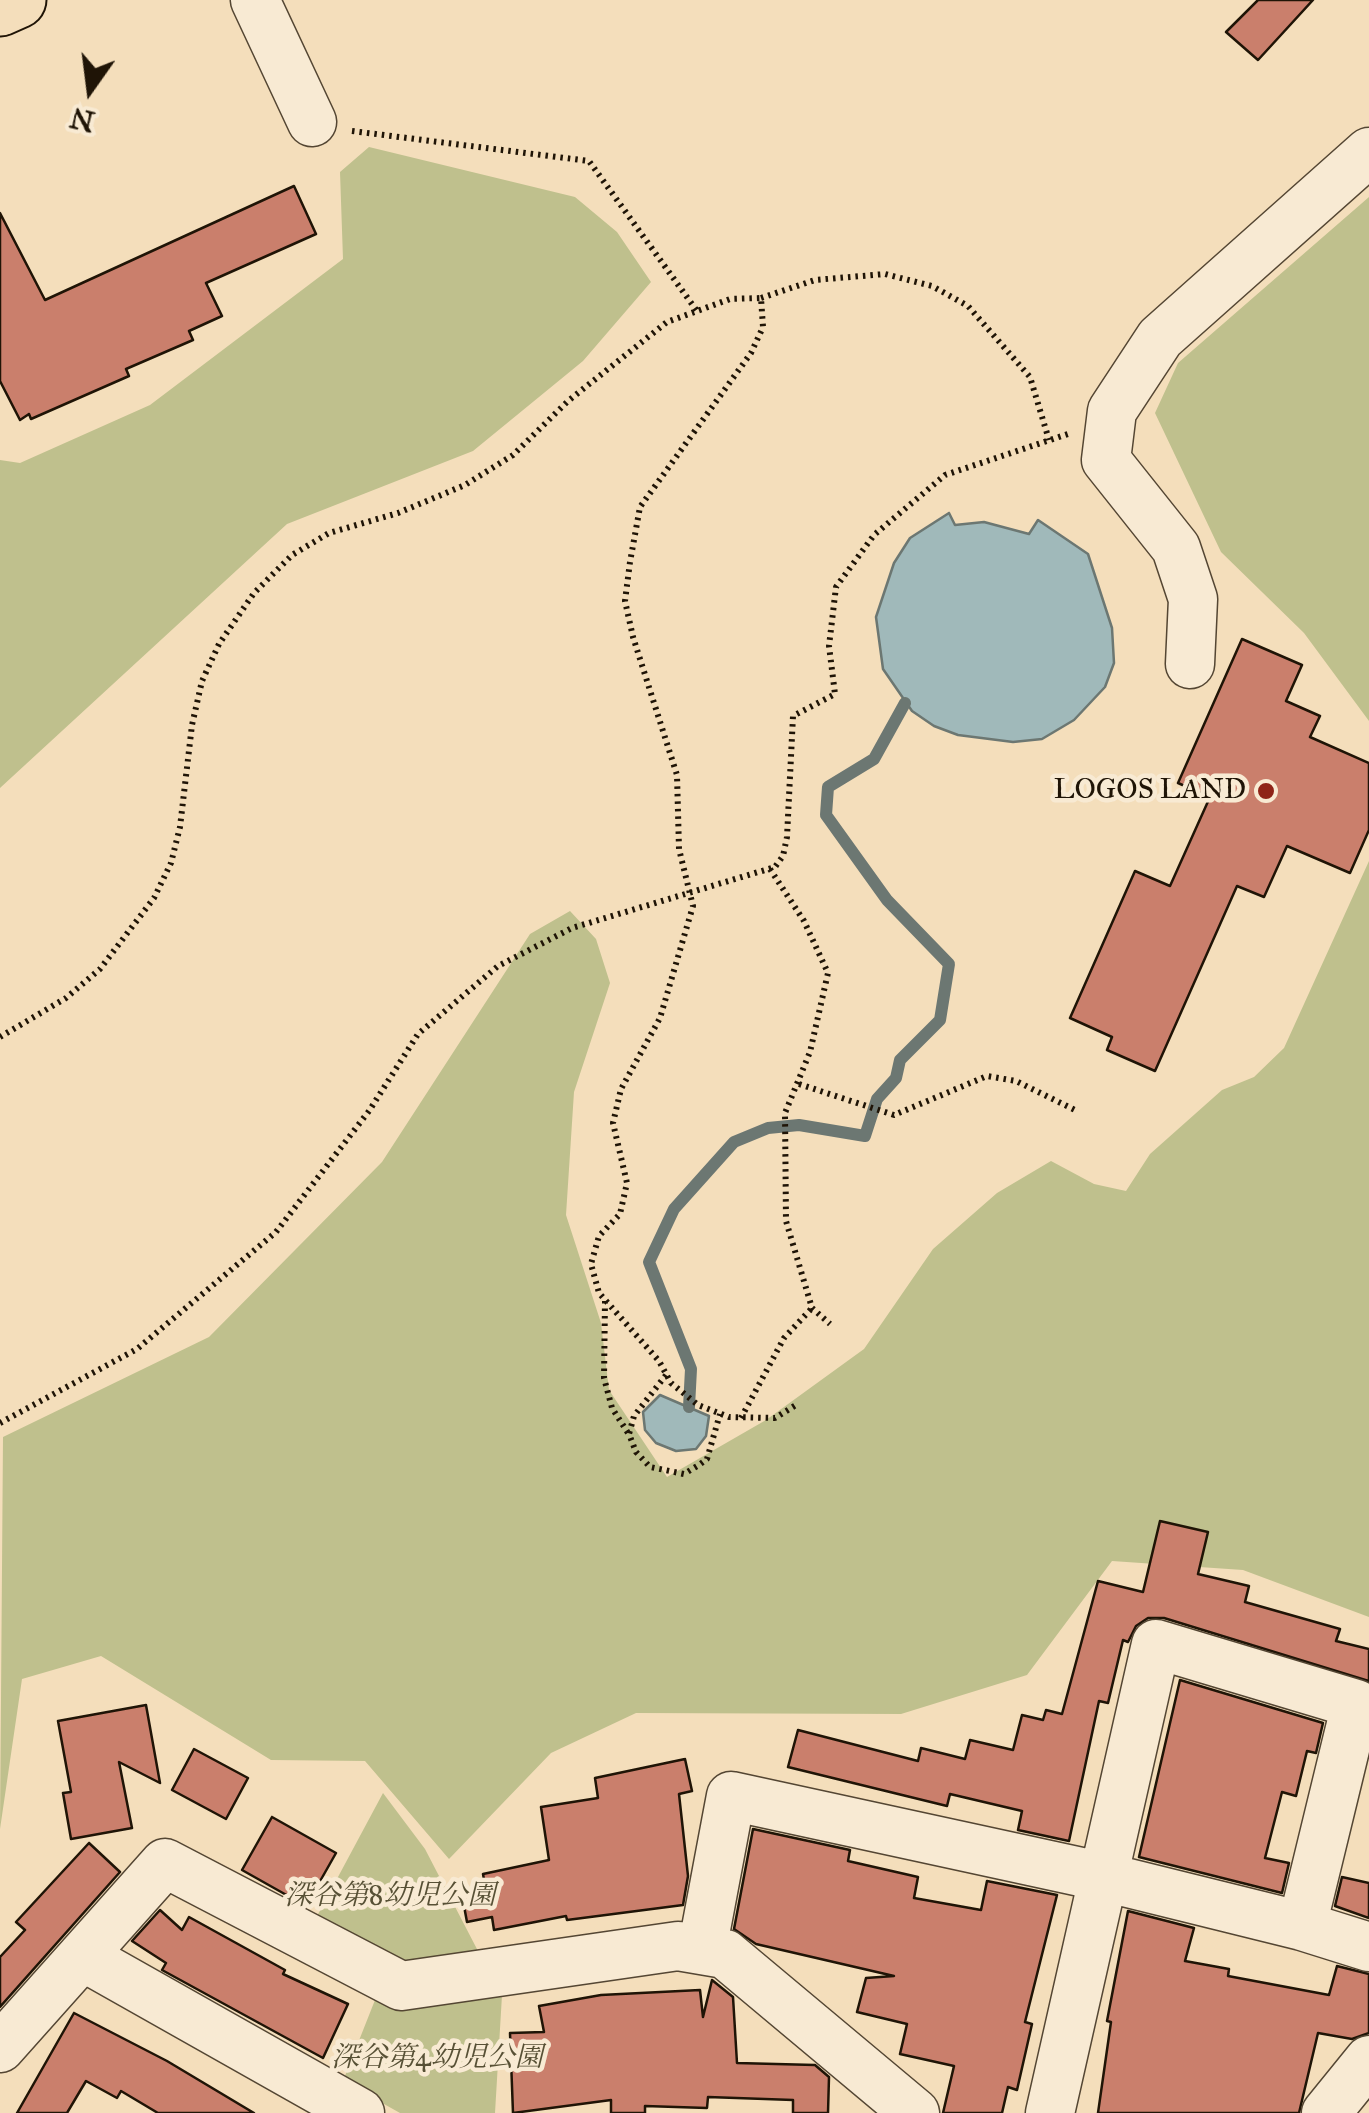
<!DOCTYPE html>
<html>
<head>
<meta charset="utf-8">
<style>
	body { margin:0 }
	#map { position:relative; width:1369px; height:2113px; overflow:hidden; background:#f4debb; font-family:"IM FELL Great Primer",serif }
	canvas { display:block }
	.north { position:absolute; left:40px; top:40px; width:100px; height:100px; -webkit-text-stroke:8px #f8ead3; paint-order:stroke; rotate:194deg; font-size:28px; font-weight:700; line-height:40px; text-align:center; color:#1f1406 }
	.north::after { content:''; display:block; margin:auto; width:35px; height:45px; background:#1f1406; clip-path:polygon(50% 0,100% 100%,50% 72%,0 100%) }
</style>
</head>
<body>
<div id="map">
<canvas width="1369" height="2113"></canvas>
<div class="north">N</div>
</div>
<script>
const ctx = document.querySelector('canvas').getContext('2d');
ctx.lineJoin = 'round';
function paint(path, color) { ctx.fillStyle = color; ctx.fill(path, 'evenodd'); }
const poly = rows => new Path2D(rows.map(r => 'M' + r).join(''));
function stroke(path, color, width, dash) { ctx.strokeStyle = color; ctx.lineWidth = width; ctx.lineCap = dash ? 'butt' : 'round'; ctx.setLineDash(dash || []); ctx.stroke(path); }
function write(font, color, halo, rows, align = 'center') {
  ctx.font = font + ' "IM FELL Great Primer","Noto Serif JP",serif'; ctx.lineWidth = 9; ctx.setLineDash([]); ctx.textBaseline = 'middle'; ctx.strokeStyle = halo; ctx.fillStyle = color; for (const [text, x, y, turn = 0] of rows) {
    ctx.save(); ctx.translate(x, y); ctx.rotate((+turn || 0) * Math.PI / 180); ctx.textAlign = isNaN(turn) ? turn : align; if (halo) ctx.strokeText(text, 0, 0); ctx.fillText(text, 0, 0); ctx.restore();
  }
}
paint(poly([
	[369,147,575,197,617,232,651,282,583,361,473,451,287,524,0,788,0,460,20,463,150,405,343,259,340,172],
	[1369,197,1369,721,1304,633,1221,552,1155,413,1178,363],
	[1369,861,1369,1617,1243,1570,1112,1561,1027,1675,901,1714,636,1713,551,1753,449,1859,365,1761,271,1760,101,1656,22,1679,0,1829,3,1437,209,1337,382,1162,530,934,570,911,596,939,610,983,574,1092,566,1215,601,1323,609,1390,667,1477,766,1420,864,1349,933,1249,997,1193,1051,1161,1094,1184,1126,1191,1150,1154,1222,1090,1254,1077,1284,1048],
	[383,1793,425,1849,478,1951,415,1965,391,1960,316,1918],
	[502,1995,495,2113,400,2113,343,2081,375,2000,403,2009]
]), '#bfc08d');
const water = poly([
	[949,513,955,525,984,522,1029,534,1038,520,1088,554,1112,628,1114,663,1105,687,1074,720,1042,739,1013,742,958,735,934,726,912,711,883,669,876,617,894,563,910,538,949,513],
	[660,1395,709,1416,706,1436,696,1449,676,1451,656,1443,645,1430,643,1412,660,1395]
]);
paint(water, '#a0b9ba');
stroke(water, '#6c7772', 2.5);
stroke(poly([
	[689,1407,691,1369,649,1262,674,1209,734,1142,768,1128,799,1125,865,1136,877,1099,896,1078,900,1060,940,1020,949,964,887,900,826,815,828,787,874,759,905,703]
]), '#6c7772', 12);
const building = poly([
	[1258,0,1313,0,1258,60,1226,32,1258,0],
	[294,186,316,234,206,283,222,316,189,331,193,340,126,369,129,376,31,419,29,414,20,420,0,381,0,213,45,300,294,186],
	[1242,639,1302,665,1286,701,1320,716,1310,737,1369,763,1369,830,1350,873,1287,846,1264,897,1237,886,1155,1071,1107,1050,1112,1037,1070,1018,1135,871,1170,886,1210,797,1178,783,1242,639],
	[1160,1521,1208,1532,1198,1574,1249,1586,1245,1602,1340,1629,1336,1641,1369,1649,1369,1681,1164,1618,1148,1618,1136,1626,1128,1642,1123,1640,1108,1703,1099,1701,1069,1841,1018,1830,1022,1811,950,1794,947,1806,788,1767,798,1730,918,1761,921,1748,965,1759,970,1740,1013,1750,1022,1715,1043,1720,1046,1710,1062,1714,1098,1581,1143,1592,1160,1521],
	[1180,1680,1323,1723,1316,1753,1307,1751,1296,1796,1282,1792,1265,1858,1289,1863,1282,1893,1139,1857,1180,1680],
	[146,1705,160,1783,119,1762,132,1828,71,1839,63,1793,71,1792,58,1721,146,1705],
	[194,1749,248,1778,226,1819,172,1790,194,1749],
	[685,1759,692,1791,679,1794,688,1876,683,1905,567,1920,566,1916,494,1930,492,1917,467,1922,461,1890,485,1885,483,1874,549,1860,541,1807,598,1798,595,1778,685,1759],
	[272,1817,336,1853,306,1906,242,1870,272,1817],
	[753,1829,850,1850,848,1861,918,1877,914,1898,981,1910,987,1881,1057,1895,1025,2022,1032,2024,1017,2090,1008,2087,1002,2113,943,2113,954,2066,900,2054,907,2024,857,2012,866,1978,894,1976,756,1944,734,1929,753,1829],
	[89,1843,120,1872,0,2007,0,1957,25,1930,16,1922,89,1843],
	[1342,1877,1369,1883,1369,1918,1335,1906,1342,1877],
	[160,1910,182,1930,189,1917,285,1970,283,1974,348,2004,323,2058,162,1970,166,1963,132,1941,160,1910],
	[1128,1911,1194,1928,1185,1961,1229,1969,1228,1976,1329,1995,1337,1966,1369,1974,1369,2033,1352,2039,1318,2033,1299,2113,1098,2113,1111,2022,1107,2021,1128,1911],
	[712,1980,733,1997,737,2063,815,2065,829,2077,828,2113,793,2113,793,2100,708,2097,707,2108,645,2106,645,2113,611,2113,611,2100,513,2113,510,2033,544,2032,539,2006,601,1995,700,1990,703,2017,712,1980],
	[74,2013,167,2061,254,2113,158,2113,121,2091,117,2098,86,2081,67,2113,17,2113,74,2013]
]);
paint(building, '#ca7f6c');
stroke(building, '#1f1406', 2.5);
const minor = poly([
	[255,0,312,122],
	[1190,664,1193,599,1176,548,1106,460,1112,411,1160,338,1369,152],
	[702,1950,731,1796,1104,1877,1302,1926,1369,1947],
	[82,1956,360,2113],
	[0,2048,165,1863,401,1986,678,1946,725,1954,915,2113],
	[1050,2113,1156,1644,1356,1704,1302,1926],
	[1326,2113,1369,2060]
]);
const major = poly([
	[0,8,18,0]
]);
stroke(minor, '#544633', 51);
stroke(major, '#1f1406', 59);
stroke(poly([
	[352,131,589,161,697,311],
	[761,298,815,280,885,274,932,286,968,306,1030,377,1049,440],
	[770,869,804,921,828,973,810,1052,785,1113,786,1221,812,1308,830,1324],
	[0,1037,66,998,100,969,154,898,171,863,180,827,192,725,202,681,219,644,254,593,292,555,329,533,398,513,465,485,513,455,568,401,667,322,730,299,761,298,763,327,751,353,640,507,630,562,625,601,633,637,677,775,679,849,693,906,660,1018,621,1089,613,1123,627,1183,620,1214,599,1236,591,1264,599,1293,659,1361,671,1383,698,1405,729,1417,775,1418,796,1405],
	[799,1084,894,1115,987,1076,1016,1081,1075,1110],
	[605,1301,604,1378,612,1408,628,1433],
	[666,1375,634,1416,629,1434,636,1452,650,1467,684,1474,699,1465,707,1459,720,1414],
	[741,1418,784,1338,812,1308],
	[0,1423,137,1349,276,1232,369,1111,418,1034,498,966,572,928,775,867,783,856,787,837,793,716,835,694,829,646,836,587,874,535,945,475,1068,434]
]), '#1f1406', 6, [2.5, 5]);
stroke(minor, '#f8ead3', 48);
stroke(major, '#f4debb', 55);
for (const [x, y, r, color] of [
	[1266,791,10,"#8f2418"]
]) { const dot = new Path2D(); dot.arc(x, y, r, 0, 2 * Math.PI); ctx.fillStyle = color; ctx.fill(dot); stroke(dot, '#f8ead3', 4); }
write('28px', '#1f1406', '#f8ead3', [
	["LOGOS LAND",1246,791]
], 'right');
write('italic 28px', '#575035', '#f8ead3', [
	["深谷第8幼児公園",390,1897],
	["深谷第4幼児公園",437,2059]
]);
</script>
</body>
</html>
